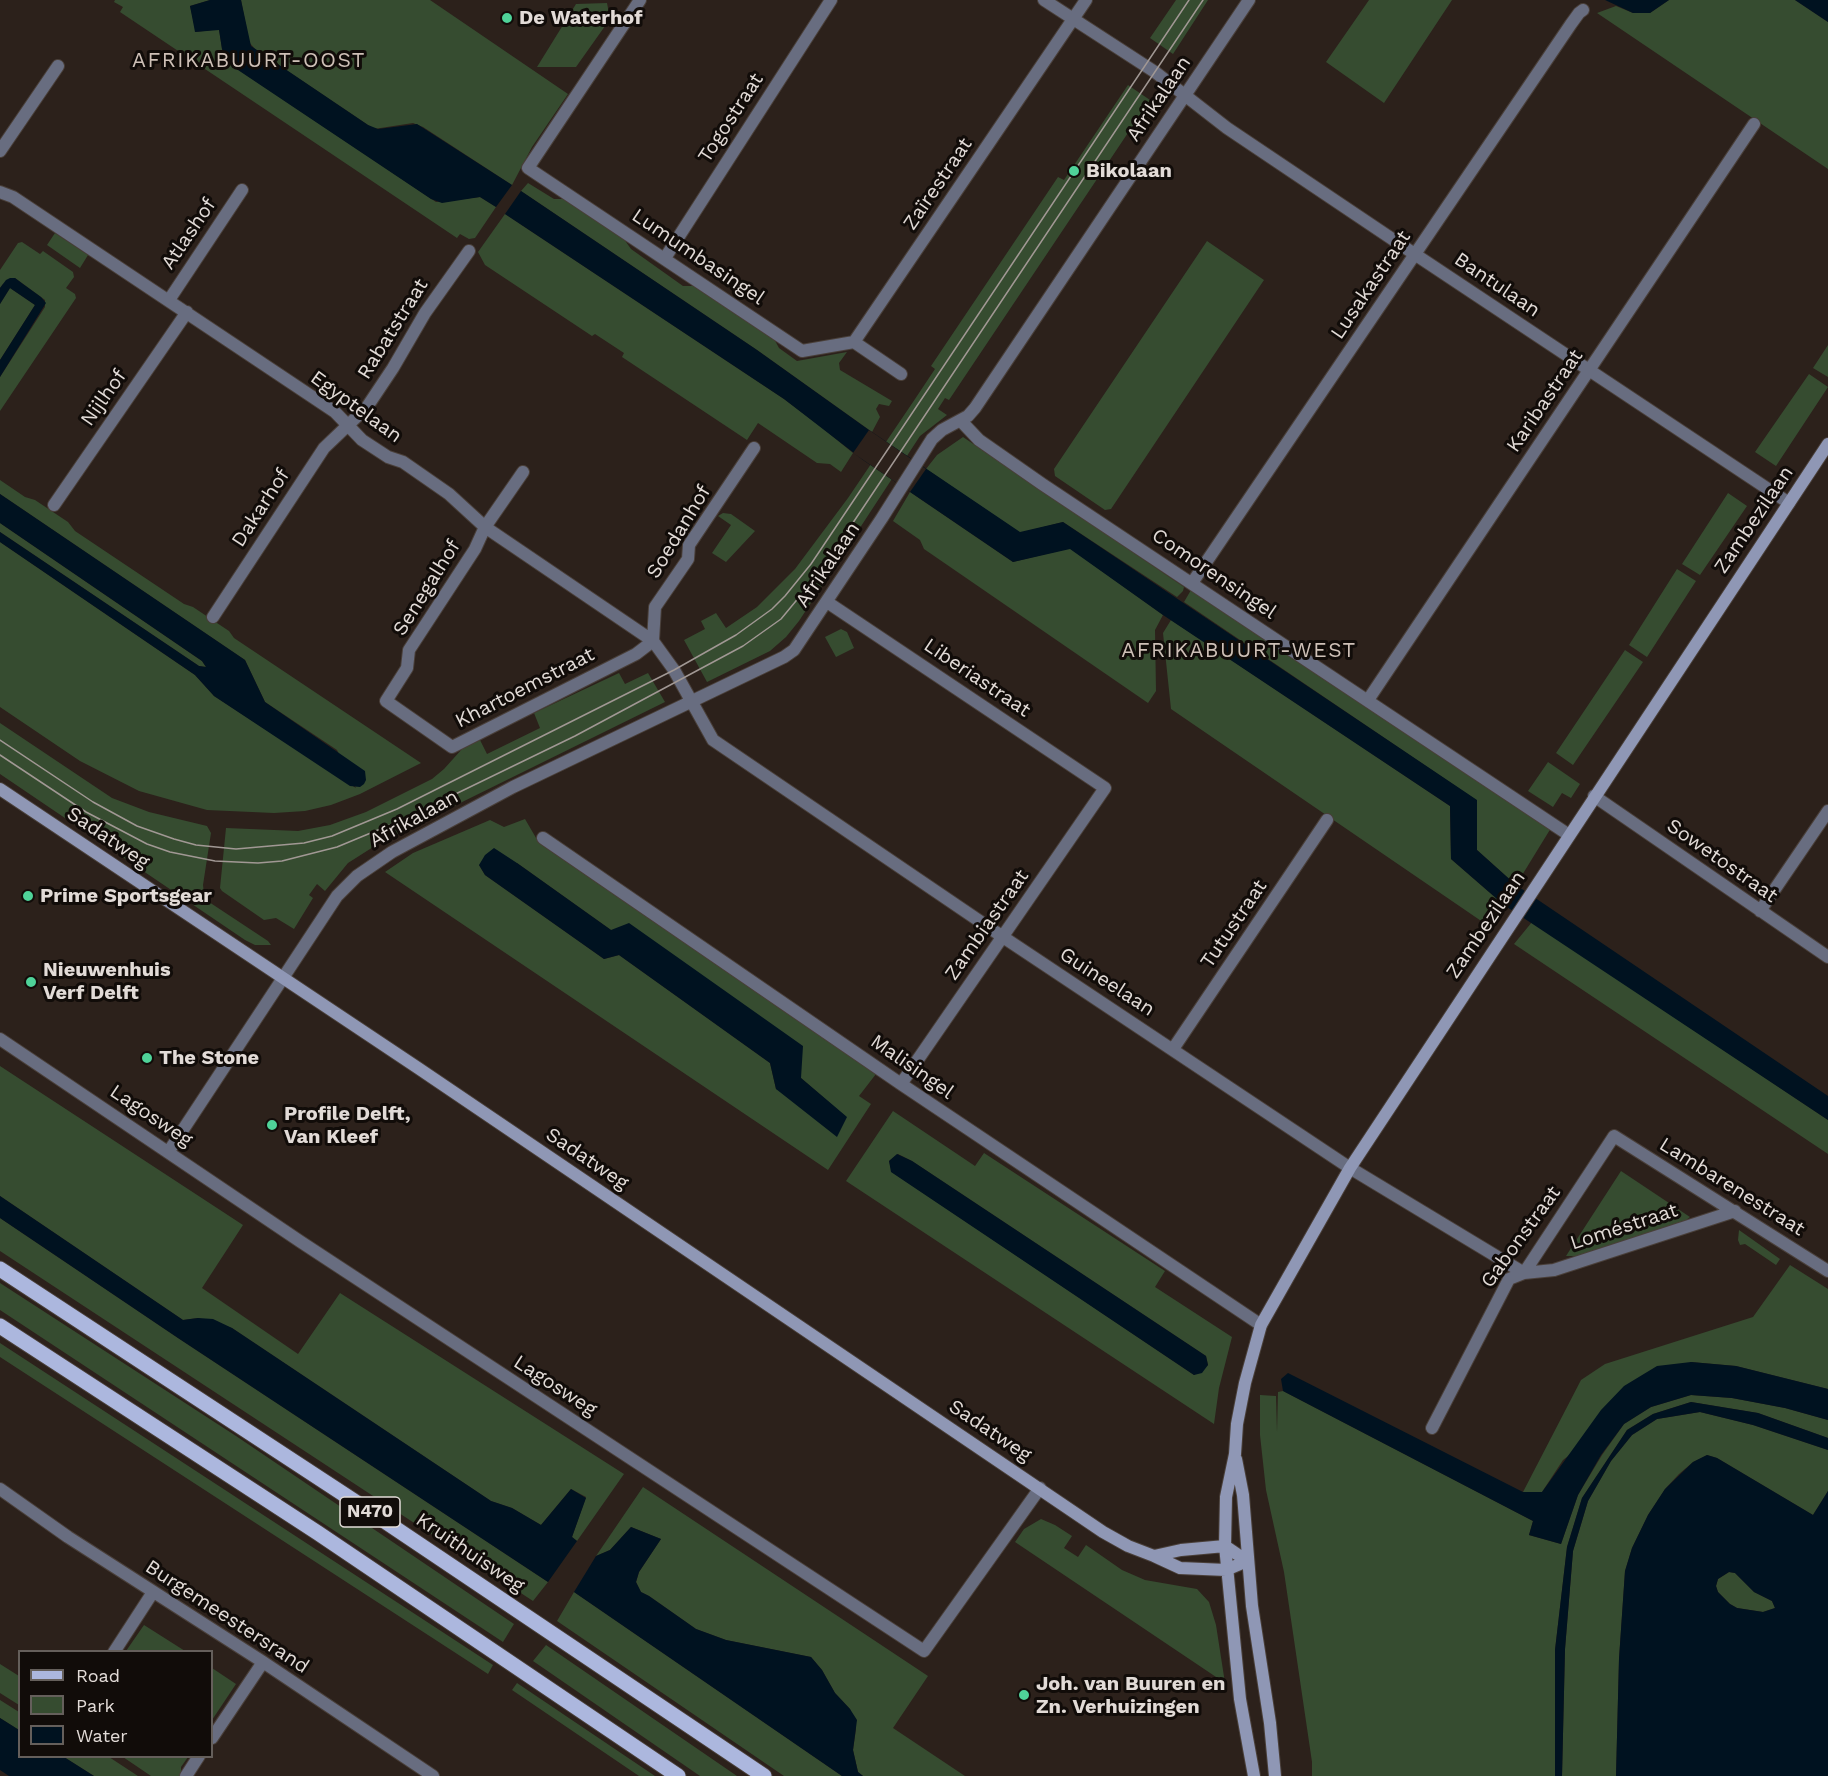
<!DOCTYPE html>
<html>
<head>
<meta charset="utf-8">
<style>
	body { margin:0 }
	#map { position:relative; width:1828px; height:1776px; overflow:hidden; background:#2c211b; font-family:"Work Sans",sans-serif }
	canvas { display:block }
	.legend { position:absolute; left:18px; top:1650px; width:195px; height:108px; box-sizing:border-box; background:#110c09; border:2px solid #655f5b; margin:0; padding:8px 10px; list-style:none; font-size:18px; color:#e2dbd7 }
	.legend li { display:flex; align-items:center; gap:12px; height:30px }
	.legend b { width:30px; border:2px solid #655f5b }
</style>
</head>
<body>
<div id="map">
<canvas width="1828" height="1776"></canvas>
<ul class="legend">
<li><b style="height:8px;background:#acb7de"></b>Road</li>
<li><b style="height:16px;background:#364c30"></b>Park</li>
<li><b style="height:16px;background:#001220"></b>Water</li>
</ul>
</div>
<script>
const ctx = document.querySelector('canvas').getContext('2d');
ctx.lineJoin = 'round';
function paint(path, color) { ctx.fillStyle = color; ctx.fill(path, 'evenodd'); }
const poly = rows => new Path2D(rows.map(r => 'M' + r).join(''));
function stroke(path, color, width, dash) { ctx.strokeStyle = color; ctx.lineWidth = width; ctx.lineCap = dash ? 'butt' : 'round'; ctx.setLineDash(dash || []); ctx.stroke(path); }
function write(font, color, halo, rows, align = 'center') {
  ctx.font = font + ' "Work Sans",sans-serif'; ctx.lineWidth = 6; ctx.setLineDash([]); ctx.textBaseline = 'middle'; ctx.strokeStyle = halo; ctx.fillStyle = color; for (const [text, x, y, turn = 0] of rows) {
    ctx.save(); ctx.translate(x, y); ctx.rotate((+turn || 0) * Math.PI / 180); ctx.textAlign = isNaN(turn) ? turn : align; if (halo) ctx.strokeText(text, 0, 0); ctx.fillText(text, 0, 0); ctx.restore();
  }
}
paint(poly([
	[115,0,210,0,190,6,196,32,219,29,222,49,226,58,233,66,436,202,480,197,496,207,475,238,469,239,460,234,457,238,120,12,123,7,114,2],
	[241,0,430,0,568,94,532,147,512,185,423,127,413,123,374,129,255,49,249,42],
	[1176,0,1208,0,1173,54,1150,38],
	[1369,0,1452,0,1384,103,1326,62],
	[1669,0,1795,0,1828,22,1828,169,1597,13,1616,6,1633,13,1650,13],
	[607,3,610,19,576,67,537,67,576,4],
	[1128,85,1150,100,949,400,945,398,938,409,947,415,920,436,799,621,786,637,770,651,707,682,684,640,705,629,701,621,716,613,726,628,757,607,795,569,848,498,913,402,935,369,931,366,1058,177,1064,180],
	[528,183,554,199,564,199,624,239,631,249,683,286,694,286,773,337,779,348,797,361,847,352,839,363,840,370,892,401,889,406,879,404,876,409,880,417,872,432,757,350,521,191],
	[505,214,784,399,820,426,853,453,841,472,830,464,817,463,758,423,747,440,622,357,624,353,595,334,592,336,485,265,478,252],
	[55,233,88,255,80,268,47,245],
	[1207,241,1264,280,1111,509,1105,510,1055,476,1054,469],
	[22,242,40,254,43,251,73,272,74,277,66,288,75,294,76,298,0,411,0,377,45,307,45,300,15,278,3,284,0,288,0,270,18,243],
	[10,288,35,305,0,360,0,304],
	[1828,345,1828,377,1813,368],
	[1809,374,1828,387,1776,466,1755,452],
	[963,437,1184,587,1183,591,1177,597,1063,522,1020,533,926,469,937,455],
	[0,480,25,497,35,500,68,522,75,531,184,604,193,607,229,631,234,638,421,763,360,794,331,805,305,811,274,813,207,810,139,791,80,761,0,707,0,542,195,675,214,696,356,788,337,750,265,702,245,660,0,494],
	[910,492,1013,562,1070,548,1163,615,1155,630,1156,691,1148,703,924,549,920,540,893,521],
	[1728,493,1747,506,1700,575,1682,564],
	[723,513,731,514,755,531,726,562,712,553,731,525,718,516],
	[0,523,202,661,206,667,199,666,0,532],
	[1677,569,1696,581,1647,657,1629,645],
	[1191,590,1551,828,1516,885,1477,850,1476,800,1184,602],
	[1171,620,1450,806,1451,859,1504,905,1490,927,1171,709,1163,633],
	[841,629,847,632,854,648,836,657,825,637],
	[1625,650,1643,662,1573,765,1556,753],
	[619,673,625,684,648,673,665,702,381,842,348,863,325,891,317,884,309,895,313,898,294,929,276,918,264,920,222,891,220,888,226,828,298,831,330,825,366,812,432,779,444,769,462,749,480,740,487,754,540,728,534,713],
	[0,723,112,798,149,812,207,826,211,833,203,885,204,894,209,902,268,941,271,945,255,945,245,940,0,774],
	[1548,762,1580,784,1571,798,1562,793,1553,807,1528,791],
	[525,819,539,843,876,1074,859,1096,871,1104,828,1170,385,872,413,853,490,820,504,827],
	[517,863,611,930,801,1078,846,1117,776,1089,770,1063,619,955,604,959,485,875,479,865],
	[1532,922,1828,1120,1828,1154,1514,944],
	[0,1066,243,1225,202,1288,298,1354,340,1293,624,1474,577,1541,572,1537,586,1497,571,1489,541,1525,512,1508,491,1501,232,1328,198,1318,183,1320,0,1196],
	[893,1111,975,1166,984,1153,1165,1271,1155,1287,1232,1337,1219,1388,1214,1424,846,1181],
	[898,1154,912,1161,1206,1356,1208,1365,1194,1375,892,1172,889,1161],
	[1621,1171,1690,1217,1684,1222,1577,1256,1566,1256],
	[0,1218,178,1338,548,1582,533,1601,0,1251],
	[1739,1230,1780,1259,1776,1265,1745,1244,1740,1245,1738,1240],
	[1790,1265,1828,1289,1828,1389,1736,1366,1691,1362,1563,1460,1542,1492,1523,1492,1581,1380,1605,1364,1753,1317],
	[0,1283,236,1436,514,1624,503,1642,0,1310],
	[0,1343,493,1665,488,1674,0,1357],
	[1283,1391,1533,1521,1529,1535,1561,1544,1578,1495,1602,1455,1624,1424,1651,1407,1691,1395,1732,1398,1785,1408,1828,1420,1828,1438,1758,1413,1691,1402,1653,1414,1627,1430,1582,1498,1567,1547,1555,1650,1555,1776,1312,1776,1312,1762,1284,1572,1266,1490,1260,1435,1260,1395,1276,1396,1277,1432,1278,1392],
	[1700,1412,1753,1425,1828,1450,1828,1491,1813,1515,1717,1458,1707,1455,1693,1462,1679,1474,1665,1489,1648,1515,1632,1548,1625,1571,1619,1659,1616,1776,1562,1776,1565,1649,1573,1551,1588,1501,1611,1461,1632,1435,1657,1419],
	[643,1487,928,1676,893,1728,965,1776,863,1776,858,1772,853,1750,856,1729,850,1709,835,1693,822,1670,811,1657,726,1640,696,1629,649,1596,641,1592,636,1582,639,1572,661,1539,631,1527,610,1550,596,1556],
	[1041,1519,1055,1525,1072,1536,1064,1548,1078,1557,1086,1545,1122,1570,1145,1580,1197,1589,1209,1602,1216,1625,1225,1683,1015,1542,1024,1529],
	[1729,1572,1735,1573,1754,1592,1772,1601,1775,1608,1763,1612,1737,1608,1730,1604,1718,1592,1716,1586,1718,1579],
	[574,1592,842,1776,784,1776,557,1621],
	[144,1625,185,1651,126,1651],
	[546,1645,737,1776,700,1776,533,1661],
	[0,1664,19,1676,19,1705,0,1693],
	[212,1668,236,1684,212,1720],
	[517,1683,655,1776,639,1776,512,1690],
	[0,1700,19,1712,19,1730,0,1718],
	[64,1757,109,1757,138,1776,94,1776],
	[123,1757,188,1757,181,1767,181,1776,151,1776]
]), '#364c30');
paint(poly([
	[210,0,241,0,251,46,368,125,378,129,417,124,512,185,496,207,480,197,442,203,431,199,232,66,226,58,222,49,219,30,195,32,190,6],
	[1605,0,1669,0,1650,13,1633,13],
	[1795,0,1828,0,1828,22],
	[521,191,757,350,869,430,1020,532,1063,522,1477,800,1477,850,1516,885,1828,1096,1828,1120,1504,905,1451,859,1450,806,1163,615,1070,549,1013,562,863,460,784,399,505,214],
	[10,278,15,278,23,284,41,297,46,303,0,377,0,360,35,305,10,288,0,304,0,288,6,280],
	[0,494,245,660,265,702,365,771,366,780,364,784,360,787,350,786,214,696,195,675,0,542,0,532,199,666,206,667,202,661,0,523],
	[494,848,517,863,611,930,629,923,803,1046,801,1078,847,1117,837,1137,776,1089,770,1063,619,955,604,959,485,875,479,865,485,855],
	[897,1154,912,1161,1206,1356,1208,1365,1202,1373,1194,1375,891,1172,889,1161],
	[0,1196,183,1320,198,1318,213,1319,232,1328,491,1501,512,1508,541,1525,571,1489,586,1498,572,1537,577,1541,548,1582,178,1338,0,1218],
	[1691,1362,1736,1366,1828,1389,1828,1420,1785,1408,1732,1398,1691,1395,1651,1407,1624,1424,1601,1455,1578,1495,1561,1544,1529,1535,1533,1521,1283,1391,1281,1379,1288,1373,1523,1492,1542,1492,1601,1410,1624,1386,1657,1366],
	[1691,1402,1758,1413,1828,1438,1828,1450,1753,1425,1700,1412,1657,1419,1632,1435,1611,1461,1588,1501,1573,1551,1565,1649,1562,1776,1555,1776,1555,1650,1567,1547,1582,1498,1627,1430,1653,1414],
	[1707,1455,1717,1458,1813,1515,1828,1491,1828,1776,1616,1776,1619,1659,1625,1571,1632,1548,1648,1515,1665,1489,1693,1462],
	[1729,1572,1735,1573,1754,1592,1772,1601,1775,1608,1763,1612,1737,1608,1730,1604,1718,1592,1716,1586,1718,1579],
	[631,1527,661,1539,639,1572,636,1582,641,1592,649,1596,696,1629,726,1640,811,1657,822,1670,835,1693,850,1709,857,1720,853,1750,858,1772,863,1776,842,1776,574,1592,596,1556,610,1550],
	[0,1718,19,1730,20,1756,64,1757,94,1776,9,1776,0,1770]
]), '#001220');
paint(poly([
	[869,430,926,469,910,492,853,453]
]), '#2c211b');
const street = poly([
	[640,0,528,168,802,351,854,342],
	[1044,0,1155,72,1227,128,1416,255,1789,503],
	[0,151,58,66],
	[0,192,13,197,335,412,362,440,388,457,403,462,449,494,485,527,653,641,674,670,713,740,1003,937,1350,1168,1524,1273,1554,1270,1735,1211],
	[665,258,831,0],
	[169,300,242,190],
	[854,342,1086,0],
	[854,342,901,374],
	[961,421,979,440,1042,484,1569,835],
	[523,472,485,527,475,549,409,650,407,668,386,701,452,747,636,654,653,641,655,607,688,559,689,545,754,448],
	[54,505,187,312],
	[1192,583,1571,24,1579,13,1583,10],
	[827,602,1105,788,901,1084],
	[213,617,324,448,367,407,393,368,425,313,469,251],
	[1368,700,1754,124],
	[1594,796,1828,957],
	[543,838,901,1084,1261,1325],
	[1760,911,1828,811],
	[0,1039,301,1242,924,1651,1040,1488],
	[1173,1049,1327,820],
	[169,1151,337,896,357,876,392,852,513,787,784,657,794,650,882,518,932,439,942,430,968,416,975,408,1249,0],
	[1432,1428,1509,1279,1524,1273,1614,1136,1828,1271],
	[0,1489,68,1537,263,1662,433,1776],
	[114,1652,153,1592],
	[212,1738,263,1662],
	[186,1776,199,1756]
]);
const secondary = poly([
	[0,789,418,1068,1103,1532,1128,1546,1154,1556,1180,1568,1226,1570,1247,1561],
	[1236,1459,1243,1495,1252,1606,1270,1723,1275,1776],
	[1154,1556,1181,1550,1225,1546,1247,1561],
	[1254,1776,1240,1699,1225,1546,1226,1497,1235,1454,1237,1424,1245,1383,1261,1325,1350,1168,1828,444]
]);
const primary = poly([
	[0,1269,383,1520,764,1776],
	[0,1326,318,1533,678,1776]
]);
stroke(street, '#493f39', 14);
stroke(secondary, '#493f39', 14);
stroke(primary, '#493f39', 17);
stroke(street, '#686d80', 12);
stroke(secondary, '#8f97b5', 12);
stroke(primary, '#acb7de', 15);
stroke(poly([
	[0,740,93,802,137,826,174,839,196,845,236,849,304,843,332,836,397,809,674,670,736,635,772,609,785,596,811,564,1189,0],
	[0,755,86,812,147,844,170,852,215,861,258,863,282,861,337,847,402,820,575,736,743,646,781,619,820,572,1203,0]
]), '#a19894', 1.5);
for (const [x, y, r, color] of [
	[507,18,6,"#4fd399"],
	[1074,171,6,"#4fd399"],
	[28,896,6,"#4fd399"],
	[31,982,6,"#4fd399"],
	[147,1058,6,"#4fd399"],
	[272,1125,6,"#4fd399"],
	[1024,1695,6,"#4fd399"]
]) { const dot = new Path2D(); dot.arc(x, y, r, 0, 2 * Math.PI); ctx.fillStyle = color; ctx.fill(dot); stroke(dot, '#110c09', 2); }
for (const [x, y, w] of [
	[370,1512,60]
]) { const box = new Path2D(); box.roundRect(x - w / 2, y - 15, w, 30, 4.5); ctx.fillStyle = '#110c09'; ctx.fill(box); stroke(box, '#e2dbd7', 1.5); }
write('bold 18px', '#e2dbd7', null, [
	["N470",370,1512]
]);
write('bold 20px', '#e2dbd7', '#110c09', [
	["De Waterhof",519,18],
	["Bikolaan",1086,171],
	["Prime Sportsgear",40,896],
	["Nieuwenhuis",43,970],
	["Verf Delft",43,993],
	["The Stone",159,1058],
	["Profile Delft,",284,1114],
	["Van Kleef",284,1137],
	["Joh. van Buuren en",1036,1684],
	["Zn. Verhuizingen",1036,1707]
], 'left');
write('20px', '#e2dbd7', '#110c09', [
	["Afrikalaan",1159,99,-56],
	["Togostraat",731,118,-57],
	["Zaïrestraat",938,184,-56],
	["Atlashof",189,234,-56],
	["Lumumbasingel",698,257,34],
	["Lusakastraat",1371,285,-56],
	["Bantulaan",1497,285,34],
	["Rabatstraat",393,329,-58],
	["Nijlhof",104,398,-55],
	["Karibastraat",1545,401,-56],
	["Egyptelaan",356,407,36],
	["Dakarhof",261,508,-57],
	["Zambezilaan",1754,520,-56],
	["Soedanhof",679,532,-59],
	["Afrikalaan",828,565,-56],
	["Comorensingel",1214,574,34],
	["Senegalhof",427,588,-58],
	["Liberiastraat",977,678,34],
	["Khartoemstraat",525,688,-27],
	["Afrikalaan",414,819,-29],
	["Sadatweg",108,838,34],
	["Sowetostraat",1722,861,35],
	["Tutustraat",1234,924,-56],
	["Zambiastraat",987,925,-55],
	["Zambezilaan",1486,925,-56],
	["Guineelaan",1107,982,33],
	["Malisingel",912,1067,35],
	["Lagosweg",151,1116,34],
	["Sadatweg",587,1159,34],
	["Lambarenestraat",1732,1187,32],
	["Loméstraat",1624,1227,-18],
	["Gabonstraat",1521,1237,-54],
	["Lagosweg",555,1386,33],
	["Sadatweg",990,1431,34],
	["Kruithuisweg",470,1553,34],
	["Burgemeestersrand",227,1617,33]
]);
ctx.letterSpacing = '1.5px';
write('21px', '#cec0b7', '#110c09', [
	["AFRIKABUURT-OOST",249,61],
	["AFRIKABUURT-WEST",1239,651]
]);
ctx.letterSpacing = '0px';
</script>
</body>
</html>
